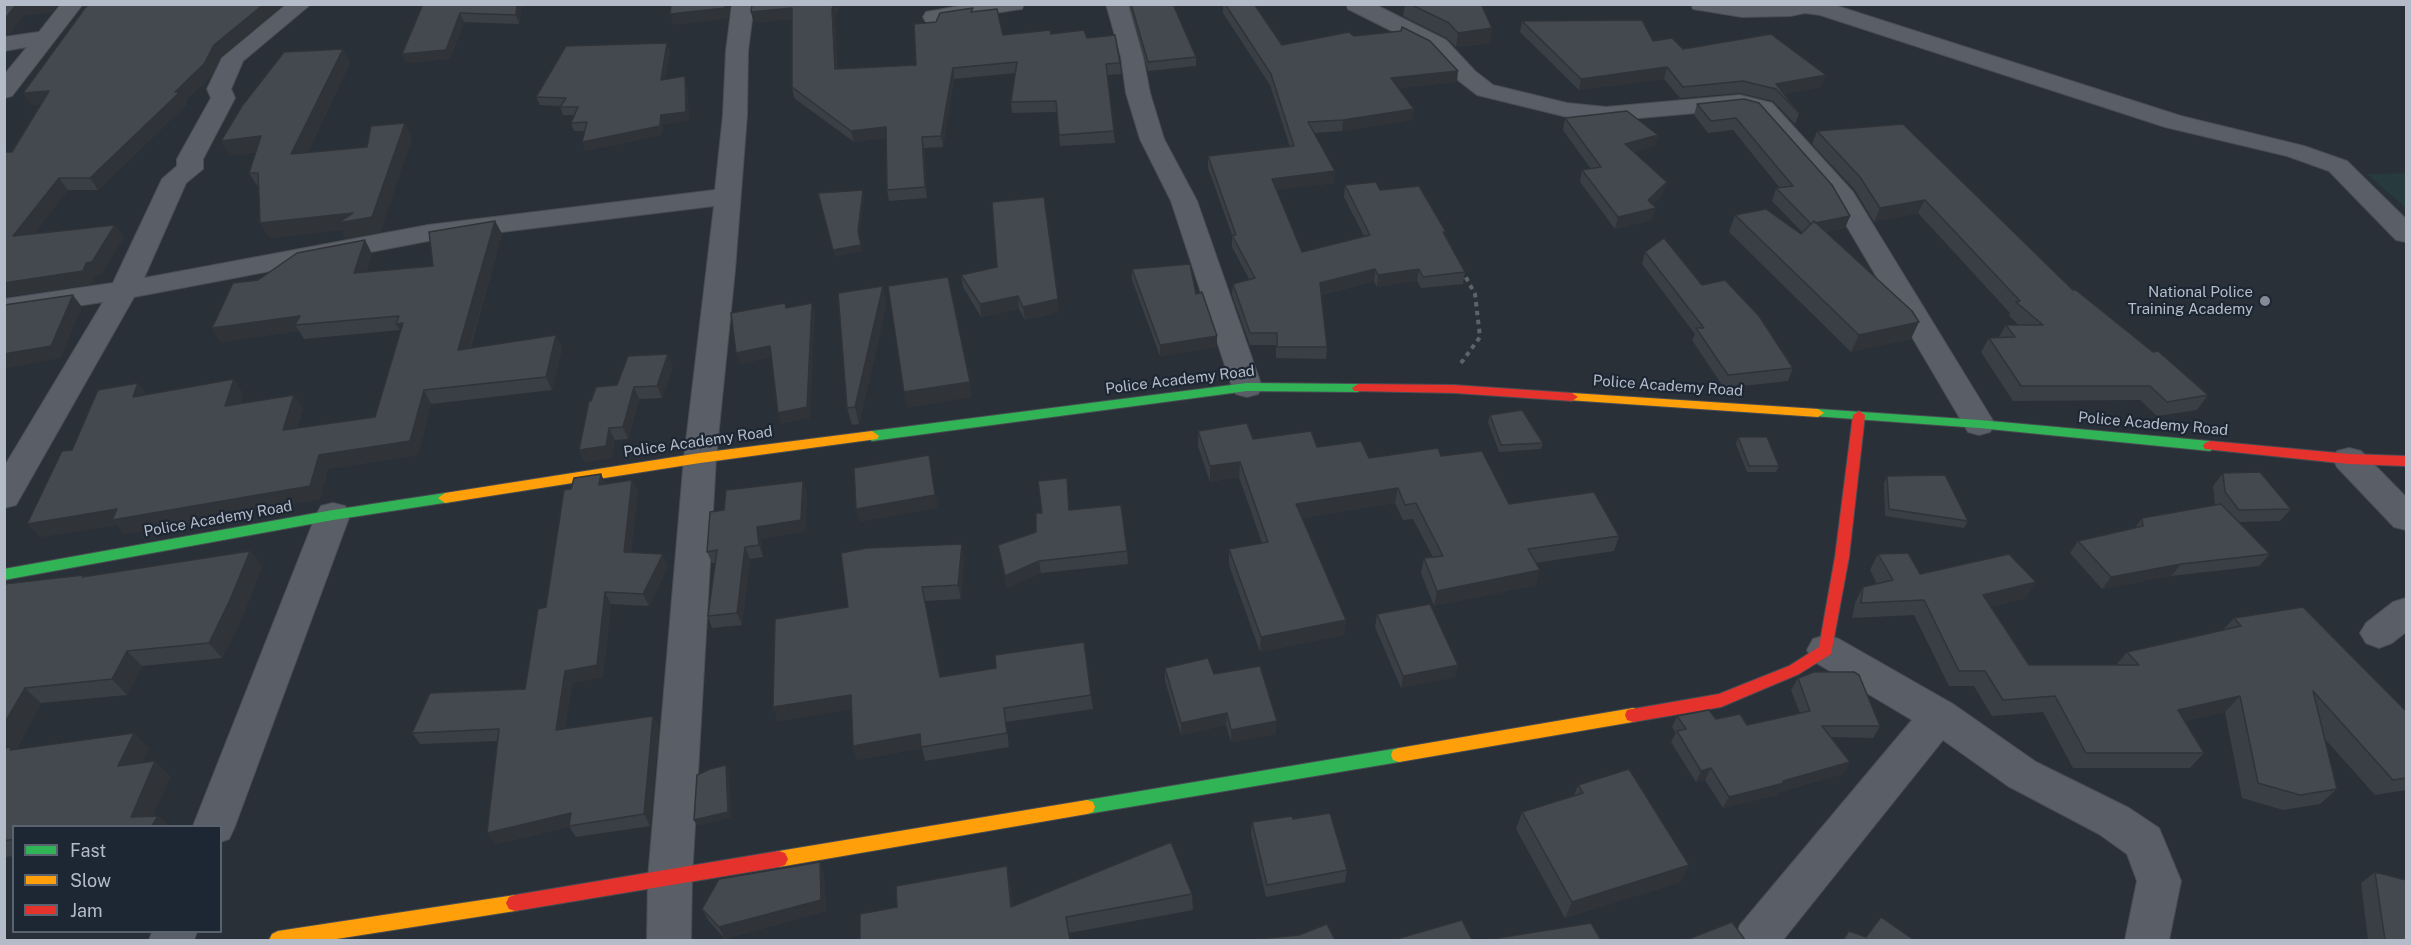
<!DOCTYPE html>
<html>
<head>
<meta charset="utf-8">
<style>
	body { margin:0 }
	#map { position:relative; width:2411px; height:945px; overflow:hidden; background:#2a3038; font-family:"Public Sans",sans-serif }
	canvas { display:block }
	.frame { position:absolute; inset:0; border:6px solid #b4bcc9; pointer-events:none }
	.legend { position:absolute; left:12px; top:825px; width:210px; height:108px; box-sizing:border-box; background:#1d2633; border:2px solid #59626f; margin:0; padding:8px 10px; list-style:none; font-size:18px; color:#b4bcc9 }
	.legend li { display:flex; align-items:center; gap:12px; height:30px }
	.legend b { width:30px; border:2px solid #59626f }
</style>
</head>
<body>
<div id="map">
<canvas width="2411" height="945"></canvas>
<div class="frame"></div>
<ul class="legend">
<li><b style="height:8px;background:#30b455"></b>Fast</li>
<li><b style="height:8px;background:#ff9f0a"></b>Slow</li>
<li><b style="height:8px;background:#e5322d"></b>Jam</li>
</ul>
</div>
<script>
const ctx = document.querySelector('canvas').getContext('2d');
ctx.lineJoin = 'round';
function paint(path, color) { ctx.fillStyle = color; ctx.fill(path, 'evenodd'); }
const poly = rows => new Path2D(rows.map(r => 'M' + r).join(''));
function stroke(path, color, width, dash) { ctx.strokeStyle = color; ctx.lineWidth = width; ctx.lineCap = dash ? 'butt' : 'round'; ctx.setLineDash(dash || []); ctx.stroke(path); }
function write(font, color, halo, rows, align = 'center') {
  ctx.font = font + ' "Public Sans",sans-serif'; ctx.lineWidth = 4.5; ctx.setLineDash([]); ctx.textBaseline = 'middle'; ctx.strokeStyle = halo; ctx.fillStyle = color; for (const [text, x, y, turn = 0] of rows) {
    ctx.save(); ctx.translate(x, y); ctx.rotate((+turn || 0) * Math.PI / 180); ctx.textAlign = isNaN(turn) ? turn : align; if (halo) ctx.strokeText(text, 0, 0); ctx.fillText(text, 0, 0); ctx.restore();
  }
}
paint(poly([
	[2406,173,2406,208,2367,174]
]), '#273a3e');
const street = poly([
	[61,4,83,4,12,96,4,98,4,75,27,47,4,51,4,37,39,32,61,4],
	[287,4,311,4,243,61,231,89,235,98,203,159,203,169,186,183,144,278,428,225,715,190,723,115,726,51,732,4,754,4,748,51,747,115,735,270,716,458,692,878,691,940,647,940,648,878,684,458,714,206,428,241,134,297,16,505,4,508,4,467,103,302,4,317,4,299,113,283,162,179,177,166,177,159,211,98,207,89,222,58,287,4],
	[971,4,1024,4,1022,9,1014,10,934,23,926,22,923,17,926,12,971,4],
	[1106,4,1128,4,1143,57,1150,93,1164,139,1197,201,1262,387,1258,394,1247,397,1236,394,1232,387,1171,201,1140,139,1126,93,1121,57,1106,4],
	[1346,4,1374,4,1446,40,1475,71,1493,85,1567,103,1606,107,1740,95,1772,103,1853,192,1995,424,1990,432,1979,435,1968,432,1829,196,1756,113,1740,109,1606,121,1567,117,1477,95,1459,81,1430,50,1348,9,1346,4],
	[1691,4,1831,4,2181,116,2304,146,2347,161,2406,219,2406,242,2396,240,2329,171,2287,156,2165,127,1820,15,1805,13,1790,16,1742,17,1693,9,1691,4],
	[2349,448,2361,451,2406,497,2406,530,2394,527,2337,467,2333,459,2337,451,2349,448],
	[333,503,345,506,350,515,235,826,229,839,220,842,220,826,193,826,316,515,321,506,333,503],
	[2406,598,2406,632,2392,643,2379,648,2366,643,2360,633,2366,623,2393,602,2406,598],
	[1826,635,1839,639,1953,704,2036,762,2129,808,2159,828,2181,881,2169,940,2125,940,2137,881,2127,854,2099,834,2008,786,1943,740,1783,940,1734,940,1740,925,1912,720,1813,661,1807,650,1813,639,1826,635],
	[152,932,197,932,194,940,149,940,152,932]
]);
const fast = poly([
	[1247,383,1358,384,1364,388,1358,392,1247,391,872,441,865,436,872,431,1247,383],
	[1818,409,1979,420,2210,441,2217,446,2210,451,1979,428,1813,416,1812,413,1813,410,1818,409],
	[445,493,452,498,450,502,333,520,4,580,4,569,333,510,445,493],
	[1399,748,1405,750,1407,755,1405,760,1399,762,1087,814,1081,812,1079,807,1081,802,1087,800,1399,748]
]);
const slow = poly([
	[1572,393,1818,409,1824,413,1818,417,1567,400,1566,397,1572,393],
	[872,431,879,436,877,439,700,463,445,503,438,498,445,493,700,453,872,431],
	[1633,708,1639,710,1641,715,1639,720,1633,722,1399,762,1393,760,1391,755,1393,750,1399,748,1633,708],
	[1087,800,1093,802,1095,807,1093,812,1087,814,779,867,773,865,770,859,773,853,779,851,1087,800],
	[515,895,521,897,524,903,521,909,515,911,330,940,269,940,272,934,278,931,515,895]
]);
const jam = poly([
	[1358,384,1454,385,1572,393,1578,397,1572,401,1454,393,1354,391,1352,388,1358,384],
	[1859,411,1865,415,1849,557,1831,654,1799,674,1721,707,1633,722,1627,720,1625,715,1627,710,1719,694,1789,666,1819,647,1835,557,1853,415,1859,411],
	[2210,441,2349,454,2406,456,2406,466,2349,464,2205,449,2203,446,2205,443,2210,441],
	[779,851,785,853,788,859,785,865,779,867,515,911,509,909,506,903,509,897,515,895,779,851]
]);
stroke(street, '#484c53', 2);
stroke(fast, '#484c53', 2);
stroke(slow, '#484c53', 2);
stroke(jam, '#484c53', 2);
stroke(poly([
	[1461,363,1480,337,1475,294,1463,272]
]), '#5d636a', 4, [4.5, 4.5]);
paint(street, '#5a5e66');
paint(fast, '#30b455');
paint(slow, '#ff9f0a');
paint(jam, '#e5322d');
paint(poly([
	[82,4,284,4,221,56,211,76,185,101,187,104,98,190,68,190,34,234,115,225,124,237,101,274,96,275,92,284,4,297,4,152,12,152,41,104,31,105,87,6,84,7],
	[423,4,522,4,519,24,464,22,450,59,406,63,402,54],
	[1129,4,1173,4,1196,57,1196,66,1148,71],
	[1223,4,1254,4,1282,45,1354,36,1457,82,1398,88,1414,109,1412,120,1342,131,1314,133,1334,183,1276,190,1302,252,1364,236,1344,197,1345,185,1380,190,1445,236,1465,272,1463,284,1421,288,1417,281,1377,287,1374,281,1321,295,1327,347,1326,359,1276,358,1276,345,1250,345,1232,295,1233,284,1249,279,1232,247,1232,235,1208,168,1208,156,1290,147,1270,85,1223,13],
	[1405,4,1481,4,1492,28,1490,43,1456,47,1447,38,1403,16],
	[751,12,835,20,837,69,916,65,936,22,973,12,1003,35,1051,34,1087,38,1120,63,1121,74,1107,75,1115,143,1060,146,1057,112,1012,113,1011,102,1015,73,954,79,943,147,924,148,927,198,889,201,887,190,886,138,854,142,794,98,792,87,792,19,754,23],
	[1522,21,1653,41,1821,87,1783,94,1799,113,1795,124,1773,101,1740,93,1680,98,1664,79,1579,90,1520,32],
	[343,49,350,63,307,153,367,147,412,137,380,232,346,238,342,230,269,238,258,187,249,173,256,152,230,156,221,141],
	[670,51,665,79,687,85,689,120,663,124,662,135,585,151,585,131,574,131,571,123,574,115,563,115,560,106,540,105,536,97],
	[1744,99,1850,216,1845,228,1825,232,1911,339,1851,352,1729,232,1735,215,1801,234,1803,233,1772,201,1776,188,1780,188,1733,130,1708,133,1694,115,1697,104],
	[1565,118,1658,135,1655,146,1634,152,1663,194,1652,205,1652,220,1615,229,1580,182,1582,170,1591,169,1563,130],
	[1817,131,2073,290,2208,395,2197,410,2157,416,2140,400,2013,401,1981,352,1989,338,1999,337,2006,325,2019,325,2009,316,2010,313,1918,213,1874,222,1855,190,1812,144],
	[495,221,502,234,470,349,556,335,562,349,552,390,431,404,418,455,328,469,320,499,124,534,117,525,40,537,147,394,243,393,240,404,294,395,303,409,297,428,375,417,401,332,400,330,304,339,299,331,221,342,212,328,258,280,365,240,372,254,366,272,433,266],
	[1645,252,1702,285,1793,368,1788,381,1724,388,1692,340,1695,334,1642,264],
	[1132,269,1196,294,1217,347,1160,356,1132,280],
	[961,275,1059,312,1025,320,1019,309,981,317,963,287],
	[887,303,859,424,852,425,847,408],
	[673,366,662,398,639,399,628,439,615,440,611,458,585,462,579,450,591,401,617,385],
	[1490,415,1543,443,1541,449,1499,452,1488,422],
	[1198,431,1317,447,1369,458,1441,456,1509,504,1619,536,1614,551,1535,563,1536,585,1434,606,1421,573,1424,558,1433,557,1413,519,1403,520,1395,503,1302,518,1346,620,1344,635,1260,652,1229,565,1229,549,1262,543,1239,477,1210,482,1198,446],
	[1738,437,1779,466,1776,472,1747,472,1736,444],
	[2223,473,2291,509,2280,521,2239,522,2270,554,2259,566,2171,576,2102,589,2070,553,2078,541,2135,528,2142,518,2215,505,2213,486],
	[1887,476,1968,521,1964,528,1885,516,1884,483],
	[632,480,638,492,631,552,668,566,649,606,611,604,603,677,572,683,565,728,653,716,659,727,650,826,576,837,569,827,496,844,487,833,498,741,420,744,412,733,525,689,546,607,571,489],
	[807,492,805,531,761,539,763,557,750,559,742,625,712,628,708,616,715,563,712,563,707,552,724,510],
	[1070,510,1127,551,1128,564,1041,573,1007,588,998,545,1036,532],
	[250,551,262,566,243,616,222,658,142,666,127,695,41,703,16,749,149,748,142,763,170,776,153,816,158,816,170,826,14,826,14,856,4,857,4,584,85,577],
	[1878,554,1920,574,2036,582,2025,598,1990,607,2029,665,2116,665,2127,652,2222,631,2234,618,2406,711,2406,790,2375,795,2324,738,2337,789,2320,804,2283,810,2242,798,2225,712,2184,721,2204,753,2190,768,2073,768,2043,712,1992,716,1974,686,1949,686,1914,615,1852,618,1855,603,1863,587,1877,584,1870,570],
	[964,558,961,599,925,601,941,677,1091,695,1093,709,1006,722,1009,747,925,761,922,748,857,760,853,746,851,709,778,721,773,707,848,607],
	[1377,614,1455,677,1401,688,1375,627],
	[1165,668,1214,674,1276,734,1231,742,1226,725,1181,735,1165,681],
	[1798,678,1880,726,1873,738,1831,737,1850,762,1843,774,1779,792,1778,795,1723,808,1705,780,1696,782,1671,742,1676,733,1672,727,1677,716,1716,719,1747,725,1800,713,1791,690],
	[1578,785,1689,865,1680,882,1565,918,1516,829,1522,812,1574,796],
	[1293,819,1347,870,1345,882,1266,897,1251,834,1252,822],
	[2375,872,2406,940,2368,940,2361,883],
	[824,874,826,911,725,939,708,920,702,909],
	[1010,883,1013,906,1192,894,1193,910,1069,933,897,907]
]), '#3a3f45');
paint(poly([
	[20,4,59,4,52,12,24,16,10,34,4,35,4,20,16,5],
	[264,4,284,4,221,56,211,76,185,101,187,104,98,190,90,178,175,92,214,45],
	[517,4,522,4,519,24,516,15],
	[726,4,731,4,728,19,673,25,670,14],
	[834,4,840,4,835,20,837,80,835,69,832,9],
	[792,8,794,19,754,23,751,12],
	[460,13,464,22,450,59,406,63,402,54],
	[1492,28,1490,43,1456,47,1458,33],
	[667,43,670,51,664,88,661,80],
	[343,49,350,63,299,169,291,154],
	[1667,67,1664,79,1579,90,1581,79],
	[953,68,954,79,943,147,941,136],
	[1458,71,1457,82,1390,89,1391,78],
	[1826,75,1821,87,1781,94,1776,84],
	[685,76,687,85,689,120,663,124,662,135,585,151,582,142,661,115],
	[49,91,57,102,31,105,23,93],
	[1414,109,1412,120,1342,131,1343,120],
	[405,123,412,137,380,232,346,238,342,230,269,238,260,223],
	[886,127,888,138,854,142,851,131],
	[1658,135,1655,146,1622,156,1625,144],
	[261,136,269,151,230,156,221,141],
	[922,137,924,148,927,198,925,187],
	[1335,171,1334,183,1271,191,1272,179],
	[59,178,68,190,23,249,13,236],
	[1667,182,1663,194,1647,210,1656,208,1652,220,1615,229,1618,217,1648,200],
	[863,190,864,197,859,238,858,231],
	[1925,200,1918,213,1874,222,1880,208],
	[1850,216,1845,228,1806,236,1811,224],
	[495,221,502,234,465,364,458,350],
	[115,225,124,237,101,274,96,275,92,284,4,297,4,283,86,263],
	[365,240,372,254,361,286,354,273],
	[861,245,863,251,835,257,833,250],
	[1375,269,1374,281,1319,295,1320,283],
	[1419,269,1417,281,1377,287,1378,275],
	[883,286,887,303,859,424,855,407],
	[73,295,82,307,61,358,4,369,4,354],
	[1018,296,1019,309,981,317,980,304],
	[1058,299,1059,312,1025,320,1023,307],
	[812,303,815,314,810,418,781,424,778,413],
	[300,316,295,325,299,331,221,342,212,328],
	[1919,322,1911,339,1851,352,1859,335],
	[403,323,404,338,396,324],
	[556,335,562,349,552,390,546,377],
	[1217,336,1217,347,1160,356,1160,345],
	[770,346,774,357,740,364,736,353],
	[668,354,673,366,662,398,657,386],
	[234,379,243,393,235,420,225,406],
	[970,382,972,397,908,408,904,392],
	[138,383,149,397,133,397],
	[634,387,639,399,628,439,623,427],
	[424,390,431,404,418,455,328,469,320,499,124,534,117,525,40,537,27,524,319,455],
	[294,395,303,409,292,444,283,430],
	[609,428,615,440,611,458,585,462,579,450],
	[929,455,938,508,860,522,856,509],
	[1240,462,1239,477,1210,482,1210,466],
	[601,474,607,486,599,485],
	[632,480,638,492,630,564,624,552],
	[803,481,807,492,805,531,761,539,763,557,759,545,757,527],
	[1398,488,1395,503,1295,519,1296,504],
	[962,544,964,558,961,599,958,585],
	[745,547,750,559,742,625,737,613],
	[250,551,262,566,243,616,222,658,209,643],
	[663,554,668,566,649,606,643,594],
	[1039,561,1041,573,1007,588,1005,576],
	[2181,564,2171,576,2102,589,2111,577],
	[1540,570,1536,585,1434,606,1437,591],
	[2036,582,2025,598,1973,611,1983,595],
	[605,592,611,604,603,677,572,683,563,741,556,730,565,671],
	[1346,620,1344,635,1260,652,1261,637],
	[127,651,142,666,127,695,112,679],
	[1458,665,1455,677,1401,688,1403,676],
	[25,688,41,703,15,750,4,764,4,724],
	[851,695,855,709,778,721,773,707],
	[2240,696,2225,712,2164,725,2178,710],
	[1227,713,1226,725,1181,735,1181,723],
	[653,716,659,727,650,826,644,814],
	[1277,721,1276,734,1231,742,1231,730],
	[134,733,149,748,134,781,118,766],
	[920,734,922,748,857,760,853,746],
	[155,761,170,776,149,826,131,817],
	[1850,762,1843,774,1779,792,1778,795,1723,808,1729,797],
	[726,765,729,771,731,818,697,826,694,820],
	[1711,768,1705,780,1696,782,1701,771],
	[571,813,569,827,496,844,487,833],
	[158,816,170,826,152,826],
	[820,862,824,874,826,911,725,939,719,927],
	[1689,865,1680,882,1565,918,1572,902],
	[1007,866,1010,883,1015,923,1011,907]
]), '#303338');
const building = poly([
	[4,4,20,4,16,5,4,20,4,4],
	[88,4,264,4,214,45,204,64,175,92,180,92,90,178,59,178,13,236,115,225,92,262,86,263,83,271,4,283,4,152,12,152,49,91,23,93,88,4],
	[423,4,517,4,516,15,460,13,446,50,402,54,423,4],
	[671,4,726,4,725,8,670,14,671,4],
	[752,4,834,4,832,9,835,69,916,65,914,24,936,22,940,13,973,8,971,12,997,9,1003,35,1050,30,1051,34,1084,30,1087,38,1115,35,1120,63,1106,64,1114,131,1059,135,1056,101,1011,102,1017,62,953,68,941,136,922,137,925,187,887,190,886,127,851,131,792,87,792,8,751,12,752,4],
	[1131,4,1173,4,1196,57,1148,62,1131,4],
	[1225,4,1254,4,1282,45,1349,32,1354,36,1401,31,1402,27,1430,41,1458,71,1391,78,1414,109,1343,120,1308,122,1335,171,1272,179,1302,252,1370,235,1345,185,1376,182,1380,190,1419,186,1446,232,1443,232,1465,272,1423,277,1419,269,1378,275,1375,269,1320,283,1327,347,1277,347,1277,333,1250,333,1233,284,1255,278,1232,235,1236,235,1208,156,1294,146,1271,74,1225,4],
	[1410,4,1481,4,1492,28,1458,33,1449,23,1410,4],
	[1642,20,1653,41,1672,38,1683,49,1771,34,1826,75,1776,84,1799,113,1776,89,1743,81,1683,87,1667,67,1581,79,1522,21,1642,20],
	[667,43,661,80,685,76,686,112,661,115,660,126,582,142,587,122,571,123,578,107,560,107,566,98,536,97,566,46,667,43],
	[343,49,291,154,367,147,371,126,405,123,372,217,338,223,353,213,260,223,258,173,249,173,261,136,221,141,242,106,284,52,343,49],
	[1744,99,1759,103,1832,185,1850,216,1815,223,1814,221,1811,224,1776,188,1793,186,1736,118,1711,121,1697,104,1744,99],
	[1627,111,1658,135,1625,144,1667,182,1648,200,1656,208,1618,217,1582,170,1601,167,1565,118,1627,111],
	[1903,124,2073,290,2076,290,2153,352,2158,351,2208,395,2167,402,2150,386,2021,386,1989,338,2015,337,2006,325,2043,325,2016,302,2020,301,1925,200,1880,208,1860,177,1817,131,1903,124],
	[863,190,858,231,861,245,833,250,818,193,863,190],
	[1044,197,1058,299,1023,307,1018,296,980,304,961,275,997,267,992,202,1044,197],
	[1766,209,1801,234,1814,221,1912,311,1919,322,1859,335,1735,215,1766,209],
	[495,221,458,350,556,335,546,377,424,390,410,441,319,455,310,486,112,520,117,509,27,524,62,451,72,450,98,390,138,383,133,397,234,379,225,406,294,395,283,430,375,417,403,323,396,324,399,316,295,325,300,316,212,328,233,283,258,280,297,253,365,240,354,273,433,266,429,232,495,221],
	[1664,238,1702,285,1725,280,1759,316,1793,368,1728,375,1696,328,1704,328,1645,252,1664,238],
	[1190,264,1196,294,1202,292,1217,336,1160,345,1132,269,1190,264],
	[948,277,970,382,904,392,888,286,948,277],
	[883,286,855,407,847,408,838,293,883,286],
	[73,295,51,346,4,354,4,305,73,295],
	[785,303,786,308,812,303,807,407,778,413,770,346,736,353,731,313,785,303],
	[668,354,657,386,634,387,623,427,609,428,606,446,579,450,589,401,591,401,596,387,617,385,628,356,668,354],
	[1522,410,1543,443,1501,445,1490,415,1522,410],
	[1247,423,1253,439,1311,431,1317,447,1361,441,1369,458,1438,448,1441,456,1482,451,1509,504,1594,492,1619,536,1528,549,1540,570,1437,591,1424,558,1443,556,1416,503,1405,505,1398,488,1296,504,1346,620,1261,637,1229,549,1268,542,1240,462,1210,466,1198,431,1247,423],
	[1738,437,1767,437,1779,466,1749,466,1738,437],
	[929,455,935,495,856,509,854,468,929,455],
	[2260,472,2291,509,2239,510,2225,492,2223,473,2260,472],
	[601,474,599,485,632,480,624,552,663,554,643,594,605,592,597,665,565,671,556,730,653,716,644,814,569,826,571,813,487,833,499,729,412,733,430,693,525,689,538,609,546,607,564,490,571,489,574,478,601,474],
	[1945,475,1968,521,1889,509,1887,476,1945,475],
	[1067,478,1069,510,1121,505,1127,551,1039,561,1005,576,998,545,1036,532,1036,513,1042,513,1038,481,1067,478],
	[803,481,801,520,757,527,759,545,745,547,737,613,708,616,717,550,707,552,710,512,724,510,726,490,803,481],
	[2221,504,2270,554,2181,564,2111,577,2078,541,2143,526,2142,518,2221,504],
	[962,544,958,585,922,587,940,677,996,668,995,655,1084,642,1091,695,1004,708,1007,733,921,747,920,734,853,746,851,695,773,707,775,619,848,607,841,553,867,548,962,544],
	[250,551,230,600,209,643,127,651,112,679,25,688,4,724,4,584,83,575,82,577,250,551],
	[1908,553,1920,574,2009,554,2036,582,1983,595,2029,665,2139,665,2127,652,2241,626,2234,618,2303,607,2406,711,2406,778,2393,780,2313,691,2337,789,2300,795,2258,783,2240,696,2178,710,2204,753,2086,753,2055,696,2003,700,1985,671,1959,671,1924,600,1861,603,1863,587,1893,580,1878,554,1908,553],
	[1430,604,1458,665,1403,676,1377,614,1430,604],
	[1208,658,1214,674,1260,666,1277,721,1231,730,1227,713,1181,723,1165,668,1208,658],
	[1814,672,1854,672,1859,675,1880,726,1822,726,1850,762,1783,781,1784,783,1729,797,1711,768,1701,771,1677,731,1686,729,1677,716,1709,710,1716,719,1740,714,1747,725,1810,711,1798,678,1814,672],
	[134,733,118,766,155,761,131,817,158,816,152,826,14,826,14,839,4,841,4,748,12,747,10,750,134,733],
	[726,765,728,812,694,820,697,775,710,769,726,765],
	[1629,769,1689,865,1572,902,1522,812,1583,793,1578,785,1629,769],
	[1330,813,1347,870,1267,885,1252,822,1292,816,1293,819,1330,813],
	[1171,842,1192,894,1066,917,1070,940,860,940,860,914,897,907,896,886,1007,866,1011,907,1171,842],
	[820,862,821,900,719,927,702,909,719,879,820,862],
	[2375,872,2406,880,2406,940,2385,940,2375,872],
	[1881,917,1914,940,1843,940,1849,931,1866,937,1881,917],
	[1462,920,1472,940,1393,940,1462,920],
	[1732,922,1745,940,1686,940,1732,922],
	[1591,923,1601,940,1486,940,1591,923],
	[1327,924,1335,940,1249,940,1299,935,1327,924]
]);
paint(building, '#444950');
stroke(building, '#303338', 1.5);
for (const [x, y, r, color] of [
	[2265,301,6,"#848b96"]
]) { const dot = new Path2D(); dot.arc(x, y, r, 0, 2 * Math.PI); ctx.fillStyle = color; ctx.fill(dot); stroke(dot, '#1d2633', 2); }
write('15px', '#b4bcc9', '#1d2633', [
	["National Police",2253,292],
	["Training Academy",2253,309]
], 'right');
write('15px', '#b4bcc9', '#1d2633', [
	["Police Academy Road",1180,380,-7],
	["Police Academy Road",1668,386,4],
	["Police Academy Road",2153,424,5],
	["Police Academy Road",698,442,-8],
	["Police Academy Road",218,519,-10]
]);
</script>
</body>
</html>
